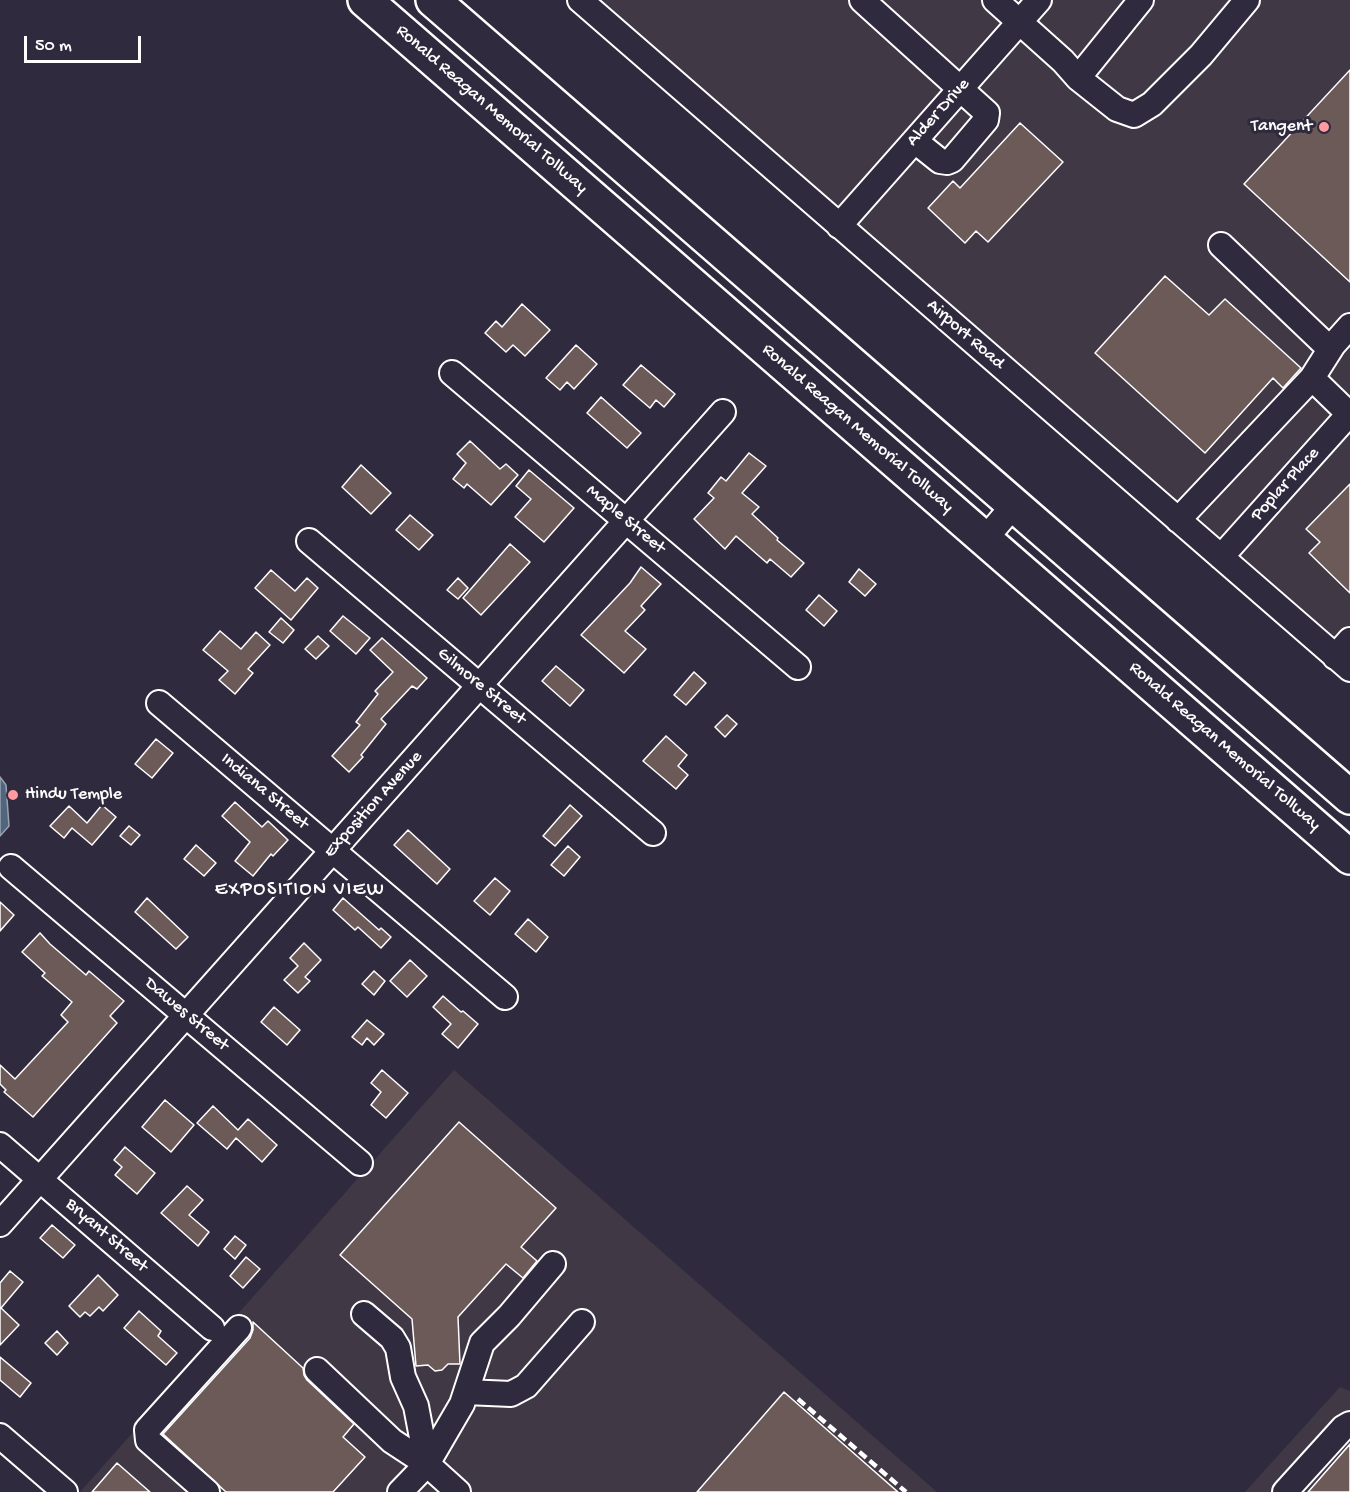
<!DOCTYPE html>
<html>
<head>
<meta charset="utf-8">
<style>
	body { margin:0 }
	#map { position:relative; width:1350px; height:1492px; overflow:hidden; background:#2f2a3d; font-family:"Gochi Hand",sans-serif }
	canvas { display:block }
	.scale { position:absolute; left:24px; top:36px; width:117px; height:27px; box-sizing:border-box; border:3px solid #fff; border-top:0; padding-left:8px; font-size:18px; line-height:21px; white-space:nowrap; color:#fff; -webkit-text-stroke:4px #2f2a3d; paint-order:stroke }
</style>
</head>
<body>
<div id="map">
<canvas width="1350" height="1492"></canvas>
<div class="scale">50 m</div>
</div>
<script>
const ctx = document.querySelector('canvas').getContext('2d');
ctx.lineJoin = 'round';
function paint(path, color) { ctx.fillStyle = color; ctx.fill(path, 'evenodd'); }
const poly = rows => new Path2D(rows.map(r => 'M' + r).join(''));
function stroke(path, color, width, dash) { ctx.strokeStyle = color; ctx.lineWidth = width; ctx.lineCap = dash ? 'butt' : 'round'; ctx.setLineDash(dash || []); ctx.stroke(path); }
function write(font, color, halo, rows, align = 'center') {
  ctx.font = font + ' "Gochi Hand",sans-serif'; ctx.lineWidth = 6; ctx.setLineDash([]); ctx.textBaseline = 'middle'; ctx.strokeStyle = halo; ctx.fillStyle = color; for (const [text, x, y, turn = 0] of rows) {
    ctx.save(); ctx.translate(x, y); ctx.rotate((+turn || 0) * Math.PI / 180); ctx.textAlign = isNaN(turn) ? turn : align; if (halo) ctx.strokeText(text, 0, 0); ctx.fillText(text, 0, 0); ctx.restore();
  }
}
paint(poly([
	[590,0,1350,0,1350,656],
	[454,1070,937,1492,80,1492],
	[1340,1387,1350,1391,1350,1492,1245,1492]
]), '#413845');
const water = poly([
	[0,777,6,785,9,826,0,836,0,777]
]);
paint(water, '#51667d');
stroke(water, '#97a3b1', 1.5);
const building = poly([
	[1350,70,1350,282,1244,184,1350,70],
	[1020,123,1063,162,988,242,976,231,965,243,928,208,953,181,960,188,1020,123],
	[1165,276,1209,315,1225,299,1301,368,1283,388,1273,378,1205,453,1095,353,1165,276],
	[522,304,550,330,525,356,513,345,506,352,485,333,496,321,502,327,522,304],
	[576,345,597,364,574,389,567,382,560,390,546,378,576,345],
	[641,365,675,394,664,407,656,400,650,408,623,385,641,365],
	[601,397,641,433,627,448,587,413,601,397],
	[470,441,500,469,506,464,518,475,491,505,467,484,464,488,453,479,466,463,457,454,470,441],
	[749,453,766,466,742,493,759,507,752,514,778,538,777,540,804,563,791,577,770,559,767,563,736,536,725,549,694,519,714,498,708,493,721,477,726,481,749,453],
	[361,465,391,493,371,514,342,487,361,465],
	[529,470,574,508,544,542,515,517,531,499,516,486,529,470],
	[1350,484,1350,593,1309,553,1320,542,1306,529,1350,484],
	[410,515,433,535,419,550,396,530,410,515],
	[510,544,530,562,481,615,463,598,510,544],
	[641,567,661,584,641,606,645,610,625,631,646,649,624,673,581,635,630,583,641,567],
	[859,569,876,584,865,596,849,582,859,569],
	[271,570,295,591,307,578,318,588,291,620,255,588,271,570],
	[458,578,468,588,458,599,447,590,458,578],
	[819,595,837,611,824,626,806,610,819,595],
	[343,616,370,638,356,654,330,631,343,616],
	[281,618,294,630,283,643,269,632,281,618],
	[220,631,241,649,256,632,270,645,248,669,253,673,235,694,219,680,228,671,203,650,220,631],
	[318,636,329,646,316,659,305,649,318,636],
	[382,638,427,678,417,689,412,686,381,719,386,724,361,755,363,757,349,772,332,756,360,725,356,722,378,694,375,691,393,672,370,650,382,638],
	[556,666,584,690,570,706,542,681,556,666],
	[694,672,706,683,686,705,674,695,694,672],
	[727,715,737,724,725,737,715,727,727,715],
	[666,736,687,755,678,766,688,775,676,789,643,761,666,736],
	[156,739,173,753,152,778,135,764,156,739],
	[235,802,262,827,268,821,288,840,273,856,271,854,253,876,235,861,250,842,222,816,235,802],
	[102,805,116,817,92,845,72,828,64,838,50,826,69,806,87,823,102,805],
	[570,805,582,816,555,846,543,836,570,805],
	[129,826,140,835,131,845,120,836,129,826],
	[408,830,450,869,437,884,394,845,408,830],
	[196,845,216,863,204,876,184,859,196,845],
	[568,846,580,857,564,876,551,865,568,846],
	[495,878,510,891,490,915,474,901,495,878],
	[147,898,188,937,176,949,135,912,147,898],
	[343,898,379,930,381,928,391,937,381,948,358,927,355,930,333,910,343,898],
	[0,902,14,915,0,931,0,902],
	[528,919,548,937,536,952,515,934,528,919],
	[40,933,50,944,86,975,89,971,124,1001,110,1016,117,1023,33,1117,4,1092,6,1090,0,1084,0,1065,15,1079,68,1022,61,1015,72,1002,42,976,45,973,22,952,40,933],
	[304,943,321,960,305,977,310,981,298,993,284,980,298,966,290,958,304,943],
	[410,960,427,976,407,997,390,981,410,960],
	[374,971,385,981,374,995,362,984,374,971],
	[443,996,461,1012,463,1011,478,1024,458,1048,442,1034,451,1024,433,1007,443,996],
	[274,1007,300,1030,287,1045,261,1022,274,1007],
	[367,1020,384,1034,374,1045,367,1038,362,1045,352,1037,367,1020],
	[382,1070,408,1093,386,1118,371,1105,381,1092,371,1083,382,1070],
	[165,1100,194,1125,171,1152,142,1127,165,1100],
	[213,1106,238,1130,248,1119,277,1145,262,1162,236,1138,227,1149,197,1123,213,1106],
	[459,1122,556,1208,521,1247,537,1261,523,1278,506,1264,458,1317,460,1364,448,1364,442,1370,435,1371,428,1365,416,1366,412,1319,340,1255,459,1122],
	[125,1147,155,1173,137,1194,115,1175,122,1167,114,1160,125,1147],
	[187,1186,203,1200,189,1215,209,1232,198,1246,161,1213,187,1186],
	[52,1225,75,1245,63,1258,40,1238,52,1225],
	[235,1236,246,1245,235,1259,224,1249,235,1236],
	[246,1257,260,1269,243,1288,230,1276,246,1257],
	[10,1271,23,1282,1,1308,19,1325,0,1345,0,1283,10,1271],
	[98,1275,118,1295,103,1311,99,1307,90,1316,85,1312,80,1317,69,1306,98,1275],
	[139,1311,161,1331,158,1336,177,1353,166,1365,124,1328,139,1311],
	[253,1322,303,1368,304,1375,307,1380,354,1424,343,1437,365,1457,333,1492,226,1492,163,1434,250,1338,253,1330,253,1322],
	[57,1331,68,1343,57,1355,45,1343,57,1331],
	[0,1357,31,1383,20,1397,0,1380,0,1357],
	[784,1392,898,1492,697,1492,784,1392],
	[1350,1444,1350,1492,1308,1492,1350,1444],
	[117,1463,150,1492,92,1492,117,1463]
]);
paint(building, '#6c5a59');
stroke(building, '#fff', 1.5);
const minor = poly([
	[580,0,1350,669],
	[862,0,987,113,986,120,952,160,947,162,940,161,915,141],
	[995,0,1063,61,1078,78,1141,0],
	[1078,78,1117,109,1134,115,1152,104,1201,55,1247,0],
	[839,226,1039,0],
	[1221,245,1330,349],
	[452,373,798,667],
	[1312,378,1349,414],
	[1178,520,1312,378,1333,345,1350,326],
	[985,539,1014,505],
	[309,541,653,833],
	[1221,557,1350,413],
	[1335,657,1350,640],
	[159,703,505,997],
	[11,867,360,1163],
	[0,1145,212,1328],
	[0,1224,723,412],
	[364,1314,392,1338,398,1348,403,1377,416,1406,427,1464],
	[317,1370,392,1441,427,1464,458,1492],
	[466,1392,511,1394,526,1386,582,1322],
	[0,1436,65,1492],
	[207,1492,148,1440,147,1430,239,1328],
	[400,1492,427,1464,462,1404,482,1343,509,1316,553,1264],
	[1285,1492,1343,1428,1350,1424]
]);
const highway = poly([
	[365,0,1350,857],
	[433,0,1350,797]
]);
stroke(minor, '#fff', 28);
stroke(highway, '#fff', 38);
stroke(minor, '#2f2a3d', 24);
stroke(highway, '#2f2a3d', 33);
stroke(poly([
	[798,1399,906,1492]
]), '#fff', 4.5, [9, 4.5]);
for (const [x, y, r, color] of [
	[1324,127,6,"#ff9aa2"],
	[13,795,6,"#ff9aa2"]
]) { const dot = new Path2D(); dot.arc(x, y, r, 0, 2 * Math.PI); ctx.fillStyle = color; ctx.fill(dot); stroke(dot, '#2f2a3d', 2); }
write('18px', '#fff', '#2f2a3d', [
	["Ronald Reagan Memorial Tollway",491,110,41],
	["Alder Drive",939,113,-48],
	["Airport Road",965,335,41],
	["Ronald Reagan Memorial Tollway",857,429,41],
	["Poplar Place",1286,485,-48],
	["Maple Street",625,520,40],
	["Gilmore Street",481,687,40],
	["Ronald Reagan Memorial Tollway",1224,747,41],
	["Indiana Street",264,792,40],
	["Exposition Avenue",374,805,-48],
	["Dawes Street",186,1015,40],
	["Bryant Street",106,1236,41]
]);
write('18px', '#fff', '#2f2a3d', [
	["Tangent",1312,127],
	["Hindu Temple",25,795,"left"]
], 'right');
ctx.letterSpacing = '1.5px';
write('20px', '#fff', '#2f2a3d', [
	["EXPOSITION VIEW",300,891]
]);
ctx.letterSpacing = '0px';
</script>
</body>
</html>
